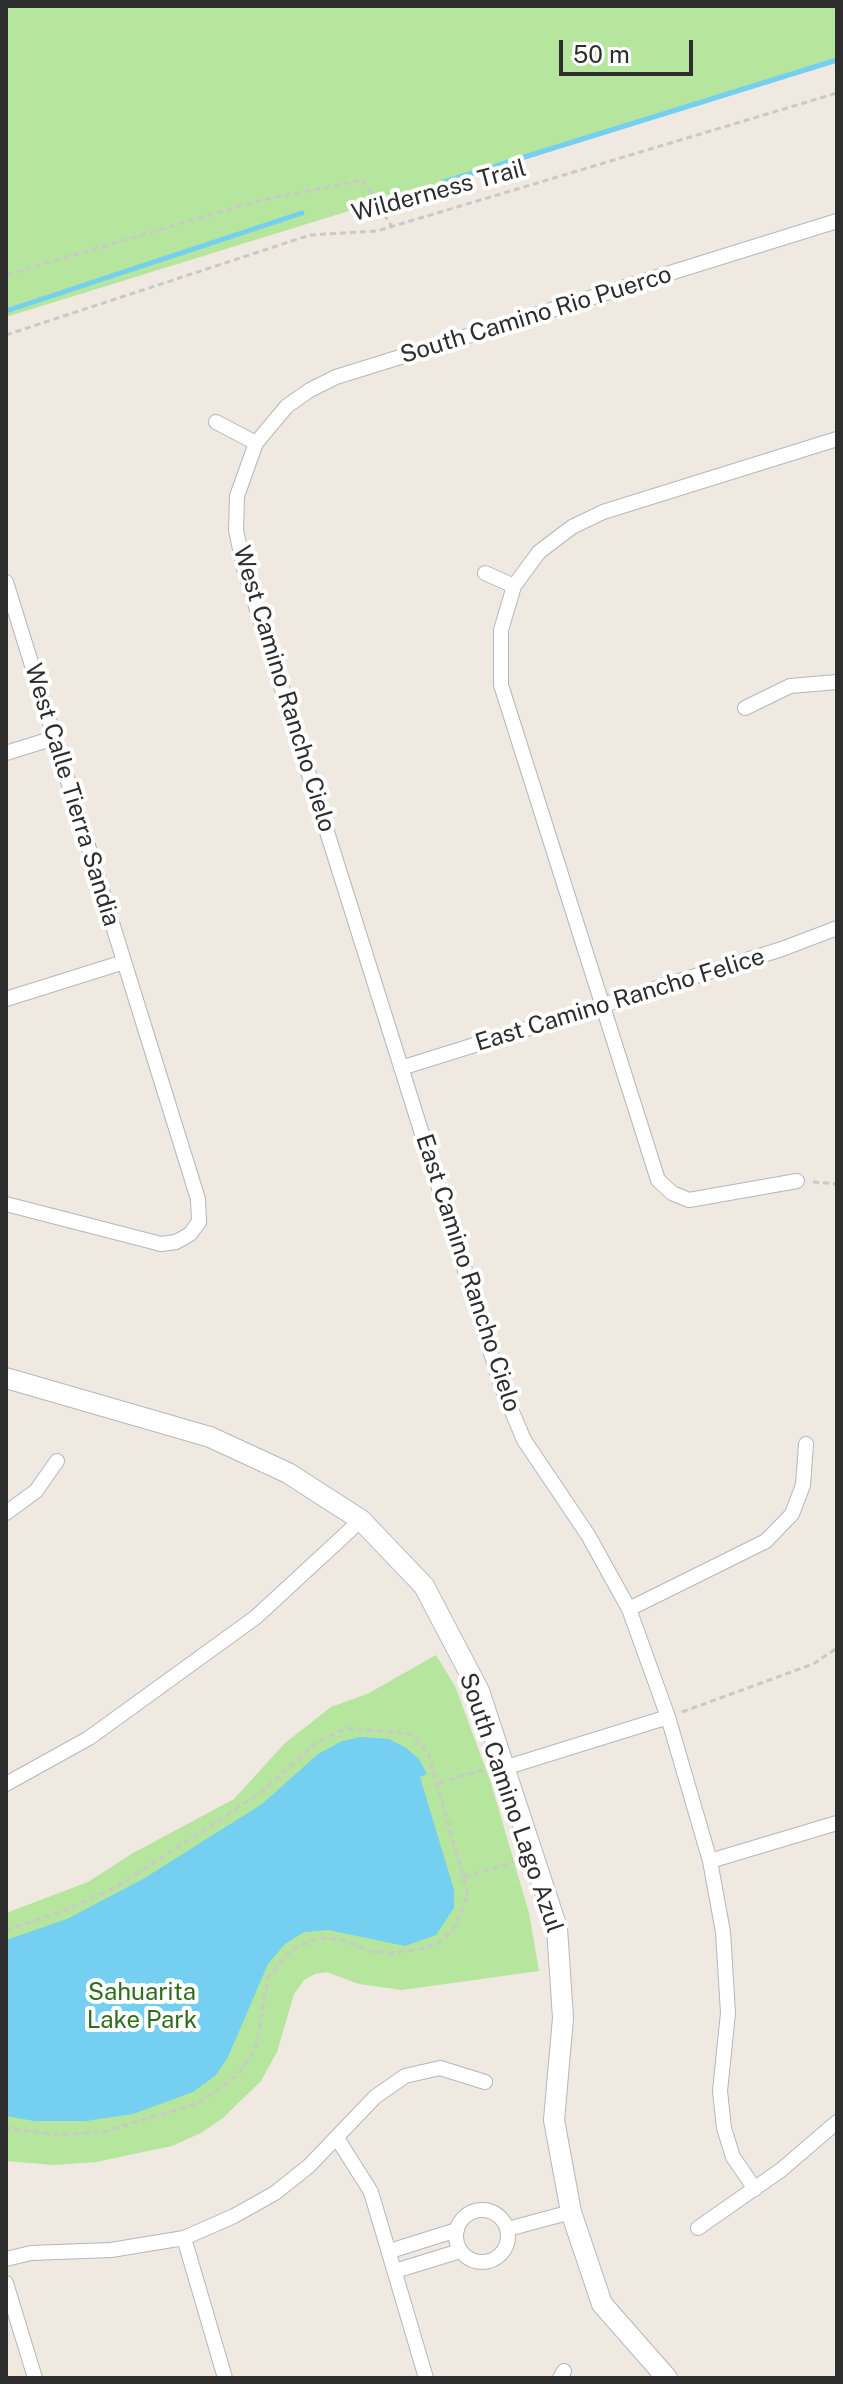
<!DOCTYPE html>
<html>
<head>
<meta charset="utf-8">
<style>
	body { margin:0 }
	#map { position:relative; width:843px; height:2384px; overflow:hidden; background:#efe9e1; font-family:"Public Sans",sans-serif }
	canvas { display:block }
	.frame { position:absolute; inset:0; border:8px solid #2e2e2e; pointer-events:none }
	.scale { position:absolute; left:559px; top:40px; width:134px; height:36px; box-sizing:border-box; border:4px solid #2e2e2e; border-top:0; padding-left:10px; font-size:24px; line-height:28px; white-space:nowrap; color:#2e2e2e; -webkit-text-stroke:6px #fff; paint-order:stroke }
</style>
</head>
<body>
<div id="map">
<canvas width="843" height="2384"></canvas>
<div class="frame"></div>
<div class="scale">50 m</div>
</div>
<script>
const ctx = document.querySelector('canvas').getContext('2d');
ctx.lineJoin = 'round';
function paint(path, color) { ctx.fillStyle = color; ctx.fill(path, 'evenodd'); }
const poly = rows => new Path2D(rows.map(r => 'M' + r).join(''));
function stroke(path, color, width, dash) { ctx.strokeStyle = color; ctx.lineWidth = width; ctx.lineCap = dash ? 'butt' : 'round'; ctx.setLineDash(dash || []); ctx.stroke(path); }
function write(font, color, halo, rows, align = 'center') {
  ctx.font = font + ' "Public Sans",sans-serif'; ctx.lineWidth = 8; ctx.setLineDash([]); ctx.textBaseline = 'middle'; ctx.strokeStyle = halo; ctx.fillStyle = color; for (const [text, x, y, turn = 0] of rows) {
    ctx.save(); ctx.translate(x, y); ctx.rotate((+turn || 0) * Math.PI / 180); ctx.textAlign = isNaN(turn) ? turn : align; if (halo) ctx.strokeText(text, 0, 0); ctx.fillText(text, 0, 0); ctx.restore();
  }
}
paint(poly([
	[6,6,837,6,837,60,6,317],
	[436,1655,455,1686,491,1783,529,1913,539,1971,402,1990,359,1984,326,1972,315,1974,304,1980,294,1994,277,2052,261,2081,223,2118,201,2133,172,2146,96,2162,54,2165,6,2161,6,1913,88,1882,133,1853,234,1799,285,1743,331,1707,369,1693]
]), '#b6e59e');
paint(poly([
	[361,1737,389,1739,406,1748,419,1759,427,1774,420,1777,454,1890,454,1908,436,1935,405,1946,328,1930,304,1932,285,1944,268,1964,228,2057,216,2075,193,2092,133,2114,86,2121,34,2121,6,2116,6,1940,67,1919,143,1879,262,1804,318,1754,342,1741]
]), '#75cff0');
stroke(poly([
	[444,182,837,60],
	[6,311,302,213]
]), '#75cff0', 5);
const street = poly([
	[216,422,256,443],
	[485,573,514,586],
	[6,582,198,1199,199,1222,190,1234,176,1242,161,1244,6,1204],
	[745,708,790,686,837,682],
	[6,753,54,738],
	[6,999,124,962],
	[401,1068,782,949,837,928],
	[797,1181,689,1200,672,1193,658,1180,501,685,501,630,514,586,539,552,572,527,603,512,837,439],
	[6,1513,36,1491,57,1461],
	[629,1609,766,1541,792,1514,803,1485,806,1444],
	[504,1768,668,1717],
	[6,1784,89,1738,256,1617,361,1520],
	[710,1861,837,1823],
	[337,2138,371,2192,426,2378],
	[755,2189,733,2157,724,2128,720,2091,728,2013,723,1932,710,1861,668,1717,629,1609,588,1535,524,1440,502,1388,244,568,236,530,237,496,256,443,287,406,310,390,336,377,837,221],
	'456 2236a26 26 0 1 1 52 0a26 26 0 1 1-52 0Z',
	[698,2228,781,2170,837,2122],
	[508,2229,571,2212],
	[184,2238,225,2378],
	[390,2251,457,2230],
	[6,2259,31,2253,111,2250,184,2238,234,2216,275,2193,309,2166,375,2097,405,2076,440,2068,485,2082],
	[395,2271,460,2251],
	[6,2283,35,2378],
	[560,2378,564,2371]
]);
const secondary = poly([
	[6,1378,210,1437,288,1473,361,1520,424,1586,479,1691,557,1928,563,2018,554,2120,571,2212,602,2304,667,2378]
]);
stroke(street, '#b4b7c1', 16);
stroke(secondary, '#b4b7c1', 22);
stroke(poly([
	[6,275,257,201,363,180,392,227],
	[6,335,310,235,377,231,837,93],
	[813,1182,837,1184],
	[682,1712,813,1664,837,1648],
	[439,1783,485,1769],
	[464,1877,514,1862],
	[6,1930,61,1912,118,1886,259,1794,317,1742,348,1728,411,1734,428,1753,468,1894,454,1929,439,1942,425,1948,392,1953,371,1951,339,1939,318,1938,291,1950,268,1978,256,2047,238,2075,199,2103,103,2132,59,2135,6,2128]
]), '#c9c9c9', 3, [6, 4]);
stroke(street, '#fff', 14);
stroke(secondary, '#fff', 20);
write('24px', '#2e2e2e', '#fff', [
	["Wilderness Trail",439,191,-15],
	["South Camino Rio Puerco",536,315,-17],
	["West Camino Rancho Cielo",284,689,73],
	["West Calle Tierra Sandia",72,795,73],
	["East Camino Rancho Felice",620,1000,-17],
	["East Camino Rancho Cielo",468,1273,72],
	["South Camino Lago Azul",511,1803,71]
]);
write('24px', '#2c6e1b', '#fff', [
	["Sahuarita",142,1993],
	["Lake Park",142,2021]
]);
</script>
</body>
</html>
